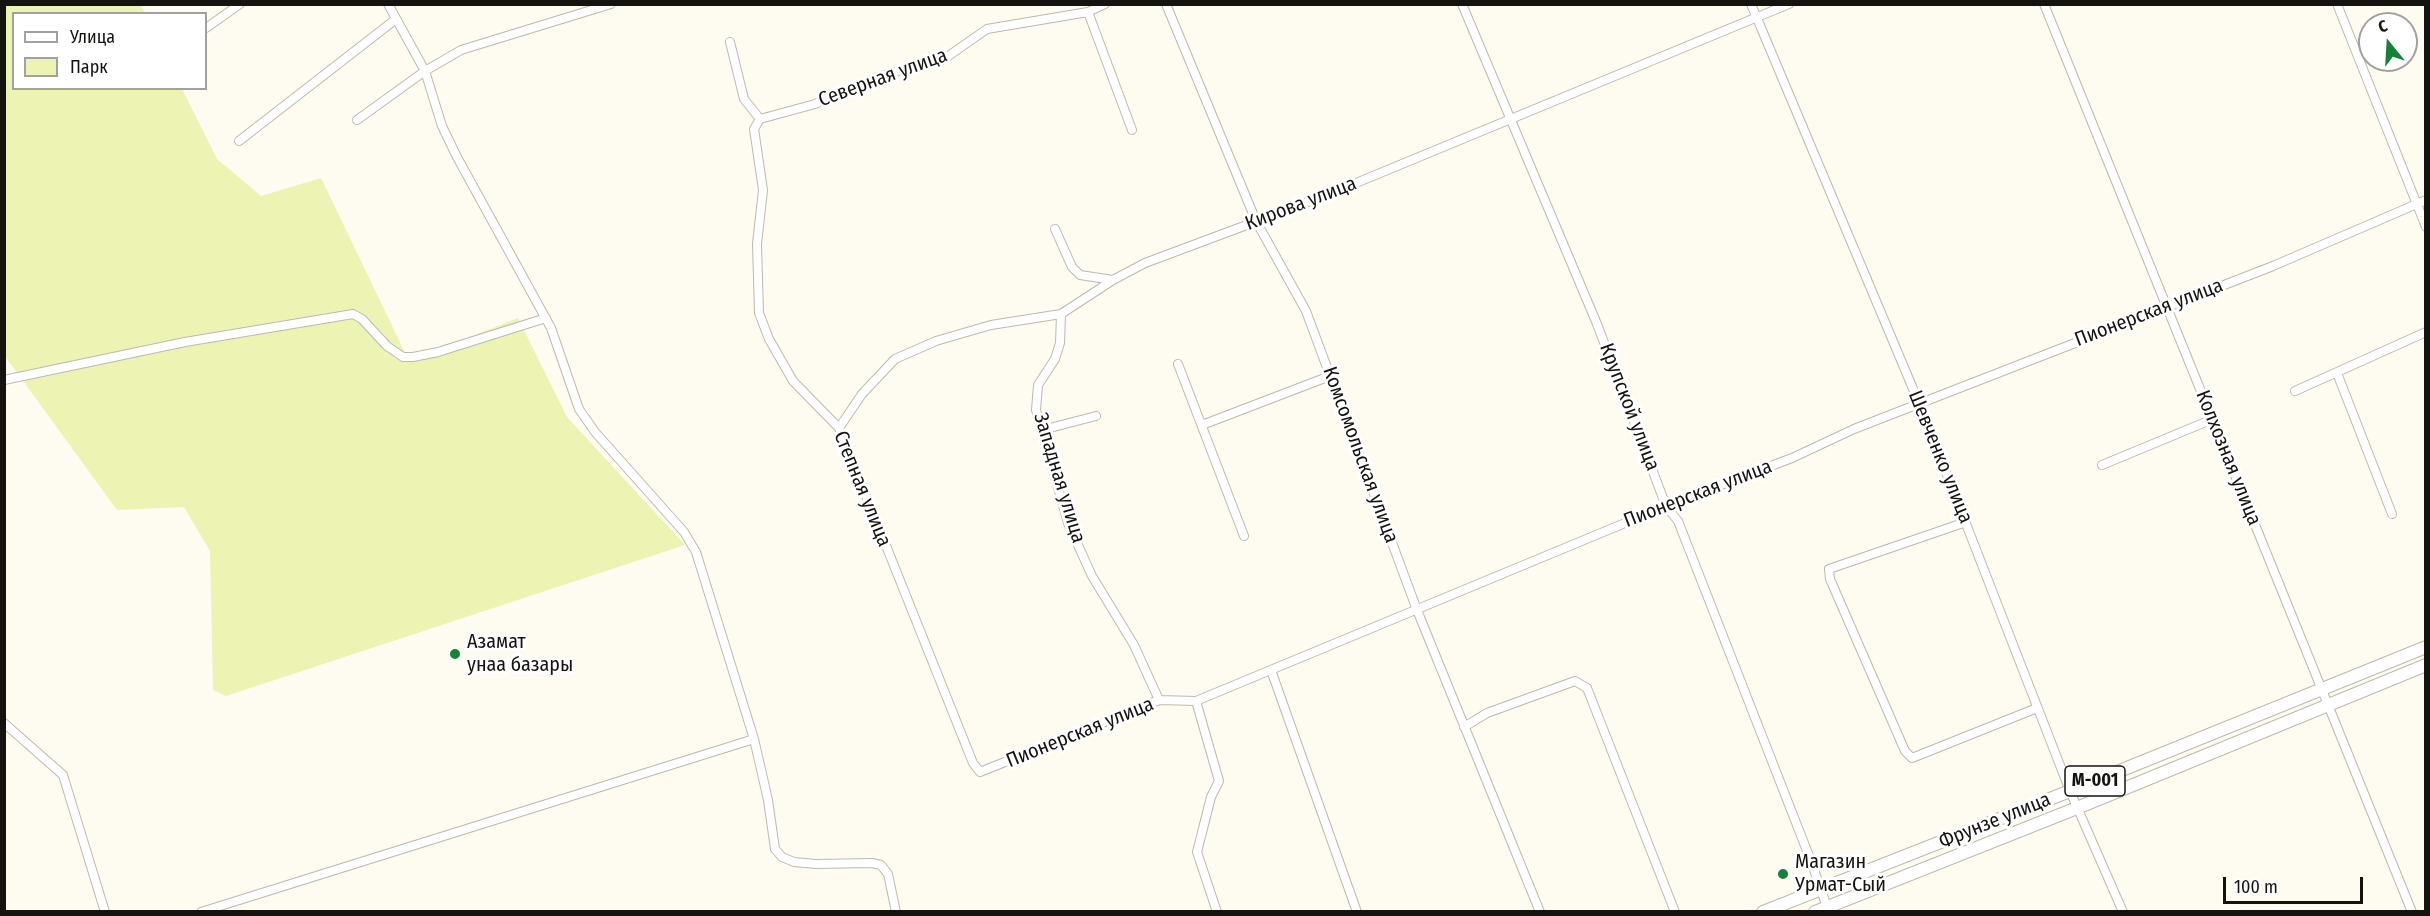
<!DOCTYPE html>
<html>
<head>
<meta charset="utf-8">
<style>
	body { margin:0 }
	#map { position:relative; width:2430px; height:916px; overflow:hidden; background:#fefcf1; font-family:"Fira Sans Condensed",sans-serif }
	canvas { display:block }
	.frame { position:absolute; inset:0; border:6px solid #141310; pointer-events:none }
	.legend { position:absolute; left:12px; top:12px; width:195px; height:78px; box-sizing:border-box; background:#fff; border:2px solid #a1a19f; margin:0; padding:8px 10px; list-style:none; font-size:18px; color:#141310 }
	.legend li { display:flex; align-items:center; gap:12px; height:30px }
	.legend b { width:30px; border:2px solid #a1a19f }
	.north { position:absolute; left:2358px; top:12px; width:60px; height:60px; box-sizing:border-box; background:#fff; border:2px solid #a1a19f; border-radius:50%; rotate:342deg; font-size:16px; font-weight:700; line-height:24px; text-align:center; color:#141310 }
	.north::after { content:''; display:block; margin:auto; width:21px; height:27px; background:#168238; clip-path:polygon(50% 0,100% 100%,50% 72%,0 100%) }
	.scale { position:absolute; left:2223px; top:877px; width:140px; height:27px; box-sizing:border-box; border:3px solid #141310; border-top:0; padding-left:8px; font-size:18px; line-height:21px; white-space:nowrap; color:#141310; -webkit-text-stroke:4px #fff; paint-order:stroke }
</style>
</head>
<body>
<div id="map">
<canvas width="2430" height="916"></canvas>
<div class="frame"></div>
<ul class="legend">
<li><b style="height:8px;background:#fff"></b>Улица</li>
<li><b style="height:16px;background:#ecf3b3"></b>Парк</li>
</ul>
<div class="north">С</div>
<div class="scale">100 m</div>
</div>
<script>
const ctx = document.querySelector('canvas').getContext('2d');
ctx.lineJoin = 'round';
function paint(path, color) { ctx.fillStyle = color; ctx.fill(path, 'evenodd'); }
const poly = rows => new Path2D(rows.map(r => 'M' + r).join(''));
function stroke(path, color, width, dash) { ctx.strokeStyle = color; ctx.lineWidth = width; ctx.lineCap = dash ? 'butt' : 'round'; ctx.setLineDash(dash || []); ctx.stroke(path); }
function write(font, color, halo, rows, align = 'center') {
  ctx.font = font + ' "Fira Sans Condensed",sans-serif'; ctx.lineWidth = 6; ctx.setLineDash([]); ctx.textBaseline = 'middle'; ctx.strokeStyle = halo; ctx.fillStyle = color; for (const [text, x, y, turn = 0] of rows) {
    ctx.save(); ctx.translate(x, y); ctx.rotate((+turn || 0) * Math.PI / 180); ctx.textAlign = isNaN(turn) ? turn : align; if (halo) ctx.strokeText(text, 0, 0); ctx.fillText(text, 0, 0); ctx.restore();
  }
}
paint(poly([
	[4,5,141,5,145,13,14,14,14,88,182,89,217,159,261,196,321,178,409,361,518,318,567,417,685,545,226,696,213,690,210,551,184,507,117,510,5,356]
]), '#ecf3b3');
const street = poly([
	[388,4,425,71,442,126,457,157,551,328,579,409,595,432,684,532,696,552,754,739,768,800,775,849,782,857,794,862,816,864,872,863,881,865,888,874,896,912],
	[1166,4,1256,221,1306,311,1417,610,1540,912],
	[1462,4,1597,324,1666,506,1678,521,1811,861,1828,910],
	[1751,4,1919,403,2070,791,2123,912],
	[2044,4,2412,912],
	[2337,4,2426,227],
	[1088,12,1132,130],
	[206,28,240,4],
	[730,42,744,99,760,119],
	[760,119,754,129,763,190,757,244,759,313,769,339,793,381,839,428,973,763,980,772,1159,700,1196,701,1666,506,1792,458,1854,429,2273,266,2426,200],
	[760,119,815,104,877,77,944,59,987,29,1088,12,1105,4],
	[357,120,425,71,461,50,611,4],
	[239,141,396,19],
	[1055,229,1072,267,1080,275,1113,280],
	[1061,314,1060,343,1055,359,1038,385,1036,410,1068,523,1092,576,1134,645,1159,700],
	[1178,364,1244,536],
	[2337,373,2392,514],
	[4,380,185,342,353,314,362,319,387,346,403,357,413,357,438,352,546,318],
	[2295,391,2426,332],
	[1202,425,1330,376],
	[839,428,862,394,895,359,936,341,991,325,1061,314,1113,280,1145,263,1327,195,1789,4],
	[1042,430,1096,416],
	[2102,465,2213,419],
	[1966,522,1829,569,1830,579,1905,751,1912,758,2037,708],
	[1271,670,1357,912],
	[1196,701,1219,781,1211,797,1197,852,1217,912],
	[4,723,63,775,105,912],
	[1464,727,1487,713,1575,681,1587,688,1675,912],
	[201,912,754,739]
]);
const primary = poly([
	[1763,912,2070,791,2426,647],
	[1815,912,2077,808,2426,665]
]);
stroke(street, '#bcbaaf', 10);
stroke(primary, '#bcbaaf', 14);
stroke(street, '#fff', 8);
stroke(primary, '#fff', 12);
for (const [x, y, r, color] of [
	[455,654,6,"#168238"],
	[1783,874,6,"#168238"]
]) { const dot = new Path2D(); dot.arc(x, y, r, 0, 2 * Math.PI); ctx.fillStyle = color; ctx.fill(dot); stroke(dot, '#fff', 2); }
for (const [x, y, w] of [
	[2095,781,60]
]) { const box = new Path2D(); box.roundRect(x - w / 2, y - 15, w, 30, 4.5); ctx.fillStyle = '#fff'; ctx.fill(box); stroke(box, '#141310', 1.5); }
write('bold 18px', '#141310', null, [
	["M-001",2095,781]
]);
write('20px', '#141310', '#fff', [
	["Северная улица",883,78,-20],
	["Кирова улица",1301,204,-21],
	["Пионерская улица",2149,313,-21],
	["Крупской улица",1629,407,69],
	["Комсомольская улица",1360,455,70],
	["Шевченко улица",1940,457,68],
	["Колхозная улица",2228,458,68],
	["Западная улица",1059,478,73],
	["Степная улица",862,489,68],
	["Пионерская улица",1698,494,-21],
	["Пионерская улица",1080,733,-22],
	["Фрунзе улица",1995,821,-22]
]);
write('20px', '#141310', '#fff', [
	["Азамат",467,642],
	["унаа базары",467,665],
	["Магазин",1795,862],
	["Урмат-Сый",1795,885]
], 'left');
</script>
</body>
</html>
